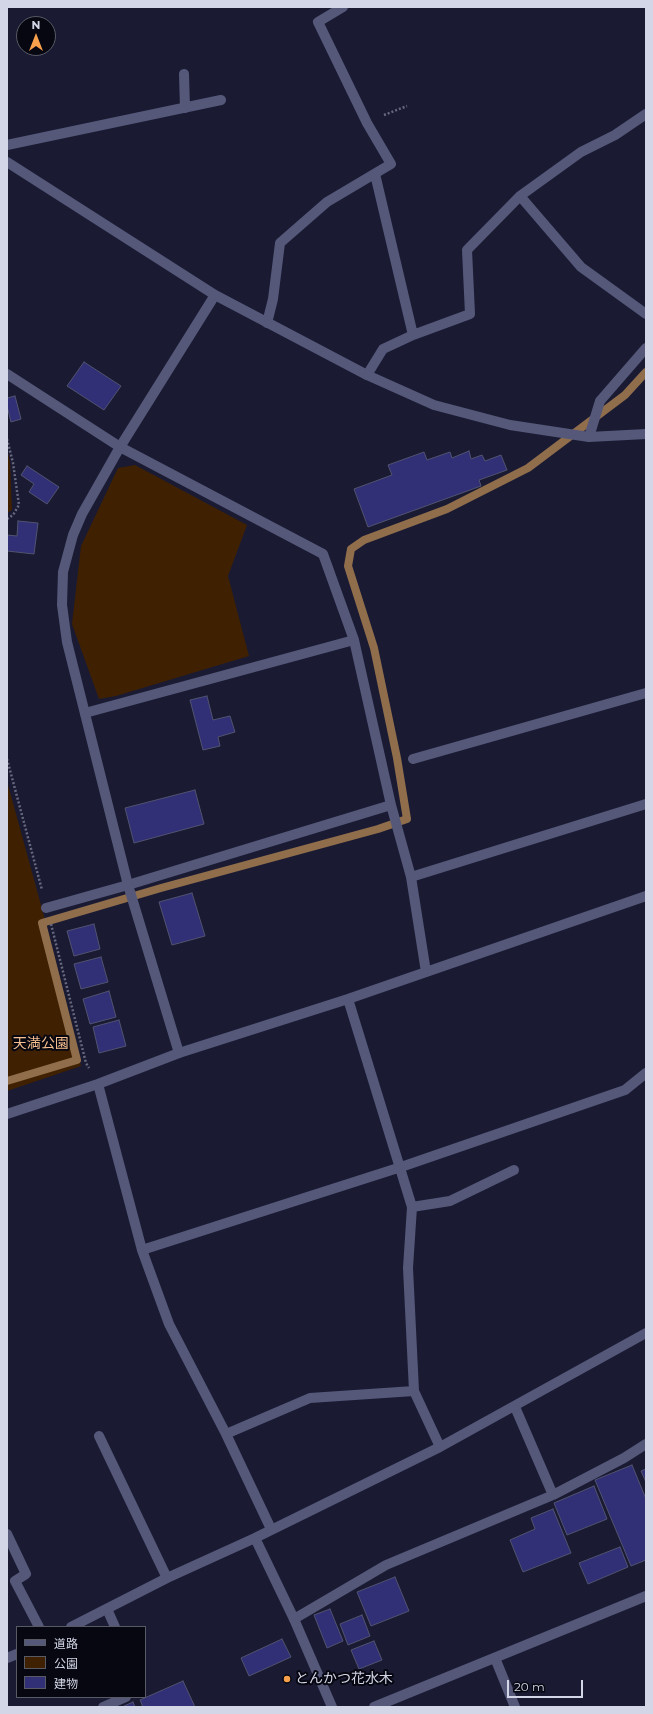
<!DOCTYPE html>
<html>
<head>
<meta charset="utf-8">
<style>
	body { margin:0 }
	#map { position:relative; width:653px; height:1714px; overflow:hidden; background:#1a1b33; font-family:Montserrat,"Noto Sans JP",sans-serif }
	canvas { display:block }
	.frame { position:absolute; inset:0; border:8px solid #d3d6e6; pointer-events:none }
	.legend { position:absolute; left:16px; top:1626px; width:130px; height:72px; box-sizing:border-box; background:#060711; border:1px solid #585a66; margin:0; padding:5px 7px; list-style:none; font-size:12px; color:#d3d6e6 }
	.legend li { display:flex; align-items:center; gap:8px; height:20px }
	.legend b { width:20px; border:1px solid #585a66 }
	.north { position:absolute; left:16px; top:16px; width:40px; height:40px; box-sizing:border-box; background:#060711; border:1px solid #585a66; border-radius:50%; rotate:0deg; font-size:11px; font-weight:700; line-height:16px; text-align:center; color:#d3d6e6 }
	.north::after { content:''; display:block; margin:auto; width:14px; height:18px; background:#f9a04c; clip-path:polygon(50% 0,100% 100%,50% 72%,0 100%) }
	.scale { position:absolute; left:507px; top:1680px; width:76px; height:18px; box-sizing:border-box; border:2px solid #d3d6e6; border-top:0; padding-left:5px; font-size:12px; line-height:14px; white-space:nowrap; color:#d3d6e6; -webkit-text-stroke:3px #060711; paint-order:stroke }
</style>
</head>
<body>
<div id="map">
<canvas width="653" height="1714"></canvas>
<div class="frame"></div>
<ul class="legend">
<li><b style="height:5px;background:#555879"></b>道路</li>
<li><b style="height:11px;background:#3f2102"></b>公園</li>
<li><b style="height:11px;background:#312f76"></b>建物</li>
</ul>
<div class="north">N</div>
<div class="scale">20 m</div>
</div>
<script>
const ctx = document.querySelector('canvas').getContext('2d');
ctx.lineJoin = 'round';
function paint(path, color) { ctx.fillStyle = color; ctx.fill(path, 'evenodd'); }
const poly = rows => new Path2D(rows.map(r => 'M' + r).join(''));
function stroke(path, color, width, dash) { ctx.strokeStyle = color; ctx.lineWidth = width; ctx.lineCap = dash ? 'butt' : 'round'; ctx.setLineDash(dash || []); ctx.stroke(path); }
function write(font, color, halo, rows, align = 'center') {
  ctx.font = font + ' Montserrat,"Noto Sans JP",sans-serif'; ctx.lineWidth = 4; ctx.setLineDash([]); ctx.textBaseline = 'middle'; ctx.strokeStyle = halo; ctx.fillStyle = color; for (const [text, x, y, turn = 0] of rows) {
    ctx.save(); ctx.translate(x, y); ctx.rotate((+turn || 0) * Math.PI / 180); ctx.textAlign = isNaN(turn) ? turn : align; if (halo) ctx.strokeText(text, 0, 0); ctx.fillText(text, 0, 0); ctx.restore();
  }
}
paint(poly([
	[7,449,10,462,12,510,7,513],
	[135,465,247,525,228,576,249,656,116,696,99,699,72,624,81,546,118,468],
	[7,781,44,916,81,1066,7,1091]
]), '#3f2102');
stroke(poly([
	[7,1081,77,1060,42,923,161,888,378,829,407,819,397,758,374,648,348,566,351,549,364,540,447,509,528,468,625,395,646,372]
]), '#906e4c', 8);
const building = poly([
	[84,362,121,386,104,410,67,386,84,362],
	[15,396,21,419,11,422,7,406,7,398,15,396],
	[469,451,471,459,482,455,485,461,501,455,507,470,479,480,481,486,368,527,354,489,392,475,388,465,424,452,427,460,450,452,452,458,469,451],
	[27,466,59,487,47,504,29,492,34,484,21,475,27,466],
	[18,521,38,523,34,554,7,551,7,535,17,536,18,521],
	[207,696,213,720,230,716,235,732,218,737,220,746,203,750,190,700,207,696],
	[195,790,204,824,134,843,125,808,195,790],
	[192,893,205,936,172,945,159,902,192,893],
	[94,924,100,949,74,956,67,931,94,924],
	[101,957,108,982,81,989,74,964,101,957],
	[109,991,116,1017,90,1024,83,999,109,991],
	[119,1020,126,1046,99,1053,93,1027,119,1020],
	[632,1465,646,1499,646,1560,631,1566,595,1480,632,1465],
	[646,1469,646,1482,641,1471,646,1469],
	[594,1486,607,1519,567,1535,554,1503,594,1486],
	[553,1509,571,1553,523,1572,510,1540,535,1529,531,1518,553,1509],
	[620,1547,628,1567,588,1584,579,1563,620,1547],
	[395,1577,409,1611,371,1626,357,1592,395,1577],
	[330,1609,343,1641,327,1648,314,1615,330,1609],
	[362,1615,370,1636,348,1645,340,1624,362,1615],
	[282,1639,291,1657,249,1676,241,1658,282,1639],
	[374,1641,382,1660,359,1669,351,1650,374,1641],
	[183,1681,195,1707,143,1707,140,1700,183,1681],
	[133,1702,135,1707,122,1707,133,1702]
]);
paint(building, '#312f76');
stroke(building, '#51536f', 1);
stroke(poly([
	[384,115,407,106],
	[7,439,13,463,19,505,13,515,7,519],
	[7,759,42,890],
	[51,924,86,1063,89,1068]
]), '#66687d', 2.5, [2, 2]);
stroke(poly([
	[412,1207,450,1201,514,1170],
	[515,1407,553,1495],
	[107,1609,115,1627],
	[294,1619,386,1565,553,1495,624,1458,646,1444],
	[103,1707,126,1697]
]), '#555879', 10);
stroke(poly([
	[184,74,185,108],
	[7,145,221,100],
	[375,174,413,335],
	[520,196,581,267,646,314],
	[267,323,273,299,280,243,327,202,391,164,367,123,318,22,343,7],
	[7,374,120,447,323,554,354,640,391,805,128,885,46,908],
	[367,375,383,349,413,335,470,314,467,250,520,196,581,152,615,135,646,114],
	[589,437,600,401,646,348],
	[85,713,354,640],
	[413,759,646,693],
	[391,805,411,877,426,972],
	[411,877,646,804],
	[348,999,412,1207,408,1268,414,1391,440,1447],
	[98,1084,142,1250,169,1324,226,1434,271,1529],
	[7,1114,98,1084,179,1053,348,999,646,896],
	[142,1250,401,1167,625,1090,646,1073],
	[226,1434,310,1398,414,1391],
	[99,1436,167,1578],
	[7,1534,26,1574,15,1581,39,1627],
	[255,1538,294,1619,332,1707],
	[71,1627,167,1578,255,1538,440,1447,646,1333],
	[7,1658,17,1654],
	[495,1658,515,1707]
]), '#555879', 10);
stroke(poly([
	[7,162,215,295,367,375,434,405,510,425,589,437,646,434],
	[179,1053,128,885,67,642,62,605,63,572,73,535,82,514,120,447,215,295],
	[374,1707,646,1596]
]), '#555879', 10);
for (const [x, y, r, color] of [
	[287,1679,4,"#f9a04c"]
]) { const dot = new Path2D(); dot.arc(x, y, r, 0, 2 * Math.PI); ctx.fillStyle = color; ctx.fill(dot); stroke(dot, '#060711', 1.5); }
write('14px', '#f7bf90', '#060711', [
	["天満公園",41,1044]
]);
write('14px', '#d3d6e6', '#060711', [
	["とんかつ花水木",295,1679]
], 'left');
</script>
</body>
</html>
